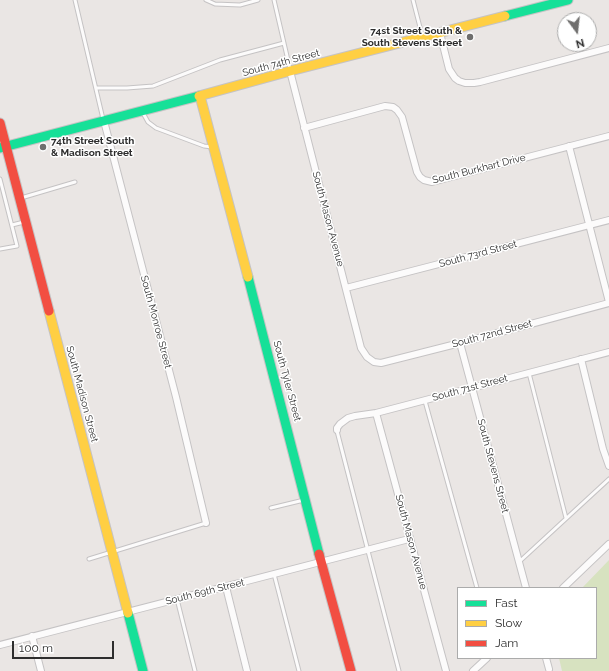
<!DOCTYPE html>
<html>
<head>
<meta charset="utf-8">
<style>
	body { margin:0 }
	#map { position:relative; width:609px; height:671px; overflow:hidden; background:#eae6e4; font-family:Raleway,sans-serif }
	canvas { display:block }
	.legend { position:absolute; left:457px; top:587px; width:140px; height:72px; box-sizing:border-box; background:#fff; border:1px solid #ababab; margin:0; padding:5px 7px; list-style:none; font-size:12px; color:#2d2d2d }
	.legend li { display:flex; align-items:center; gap:8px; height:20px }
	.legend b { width:20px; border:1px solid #ababab }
	.north { position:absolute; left:557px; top:12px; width:40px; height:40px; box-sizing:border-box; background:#fff; border:1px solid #ababab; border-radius:50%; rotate:165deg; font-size:11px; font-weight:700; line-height:16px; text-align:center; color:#2d2d2d }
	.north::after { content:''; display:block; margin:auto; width:14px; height:18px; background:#6f6e6d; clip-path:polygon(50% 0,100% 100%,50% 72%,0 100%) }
	.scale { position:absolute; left:12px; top:641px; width:102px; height:18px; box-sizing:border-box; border:2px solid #2d2d2d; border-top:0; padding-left:5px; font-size:12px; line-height:14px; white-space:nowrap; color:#2d2d2d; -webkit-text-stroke:3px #fff; paint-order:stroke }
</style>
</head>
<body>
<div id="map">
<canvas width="609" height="671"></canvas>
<ul class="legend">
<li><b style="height:5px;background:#16e098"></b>Fast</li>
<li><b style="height:5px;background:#ffcf43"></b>Slow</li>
<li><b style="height:5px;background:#f24e42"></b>Jam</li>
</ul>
<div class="north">N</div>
<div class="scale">100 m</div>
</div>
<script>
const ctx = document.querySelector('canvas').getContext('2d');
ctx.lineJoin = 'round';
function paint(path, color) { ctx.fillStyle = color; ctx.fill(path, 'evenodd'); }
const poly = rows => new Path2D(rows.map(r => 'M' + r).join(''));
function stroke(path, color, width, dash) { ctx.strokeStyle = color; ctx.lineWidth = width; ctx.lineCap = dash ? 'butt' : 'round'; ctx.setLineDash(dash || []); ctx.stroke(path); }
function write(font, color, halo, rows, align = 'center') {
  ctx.font = font + ' Raleway,sans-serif'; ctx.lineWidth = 3; ctx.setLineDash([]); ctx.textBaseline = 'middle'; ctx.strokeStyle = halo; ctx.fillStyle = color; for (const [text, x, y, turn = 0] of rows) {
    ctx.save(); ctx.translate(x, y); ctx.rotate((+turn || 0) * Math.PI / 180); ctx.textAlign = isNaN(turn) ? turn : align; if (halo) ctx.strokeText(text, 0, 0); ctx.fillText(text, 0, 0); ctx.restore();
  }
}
paint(poly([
	[609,560,609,671,562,671,559,658,596,658,596,588,582,588]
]), '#d7e2c0');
const lane = poly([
	[75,0,103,119],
	[206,0,215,4,240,5,258,0],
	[274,0,290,69],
	[413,0,422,35],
	[96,88,127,88,153,86,220,60,284,43],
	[143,113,148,122,156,128,204,146,212,147],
	[0,179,17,246,0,249],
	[21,198,75,182],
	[12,225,24,222],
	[529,373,566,518],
	[425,401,477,588],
	[337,431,399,671],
	[271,508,304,500],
	[89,559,206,523],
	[519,562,609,479],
	[274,574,299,671],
	[177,599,195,671]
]);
const street = poly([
	[440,33,449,69,455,78,459,81,465,83,474,83,480,82,609,48],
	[290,71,361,348,367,357,374,362,381,363,460,343,609,303],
	[104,121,176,397,206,523],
	[304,128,385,106,393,107,397,110,402,117,417,172,420,177,424,180,432,182,609,136],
	[569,146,609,302],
	[346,288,609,220],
	[460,343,526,588],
	[581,359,603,449,609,466],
	[376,413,446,671],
	[337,430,337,428,340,424,348,418,355,416,376,413,609,352],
	[226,587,247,671],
	[563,588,609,544],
	[32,636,41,671],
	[0,645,409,539],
	[546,658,549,669],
	[473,671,487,658]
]);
const fast = poly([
	[505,16,568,0],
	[0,148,199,96],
	[248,277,319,554],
	[128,613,143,671]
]);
const slow = poly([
	[199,96,290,71,505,16],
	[200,96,248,277],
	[49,311,128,613]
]);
const jam = poly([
	[0,123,49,311],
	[319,554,351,671]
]);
stroke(lane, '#c5c3c4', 5);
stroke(street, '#c5c3c4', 8);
stroke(fast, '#c5c3c4', 11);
stroke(slow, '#c5c3c4', 11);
stroke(jam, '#c5c3c4', 11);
stroke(lane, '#fcfbfb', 3);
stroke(street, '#fcfbfb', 6);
stroke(fast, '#16e098', 9);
stroke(slow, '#ffcf43', 9);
stroke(jam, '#f24e42', 9);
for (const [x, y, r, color] of [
	[470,37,4,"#6f6e6d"],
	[43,147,4,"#6f6e6d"]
]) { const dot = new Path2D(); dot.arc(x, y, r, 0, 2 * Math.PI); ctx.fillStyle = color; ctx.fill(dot); stroke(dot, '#fff', 1.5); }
write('bold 10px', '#2d2d2d', '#fff', [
	["74st Street South &",462,31],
	["South Stevens Street",462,43],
	["74th Street South",51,141,"left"],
	["& Madison Street",51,153,"left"]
], 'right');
write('10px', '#2d2d2d', '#fff', [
	["South 74th Street",281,63,-15],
	["South Burkhart Drive",479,169,-14],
	["South Mason Avenue",328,219,75],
	["South 73rd Street",478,254,-15],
	["South Monroe Street",156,322,75],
	["South 72nd Street",492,334,-15],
	["South Tyler Street",287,381,75],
	["South 71st Street",470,388,-15],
	["South Madison Street",82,394,75],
	["South Stevens Street",493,466,75],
	["South Mason Avenue",411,542,75],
	["South 69th Street",205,592,-14]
]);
</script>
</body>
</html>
